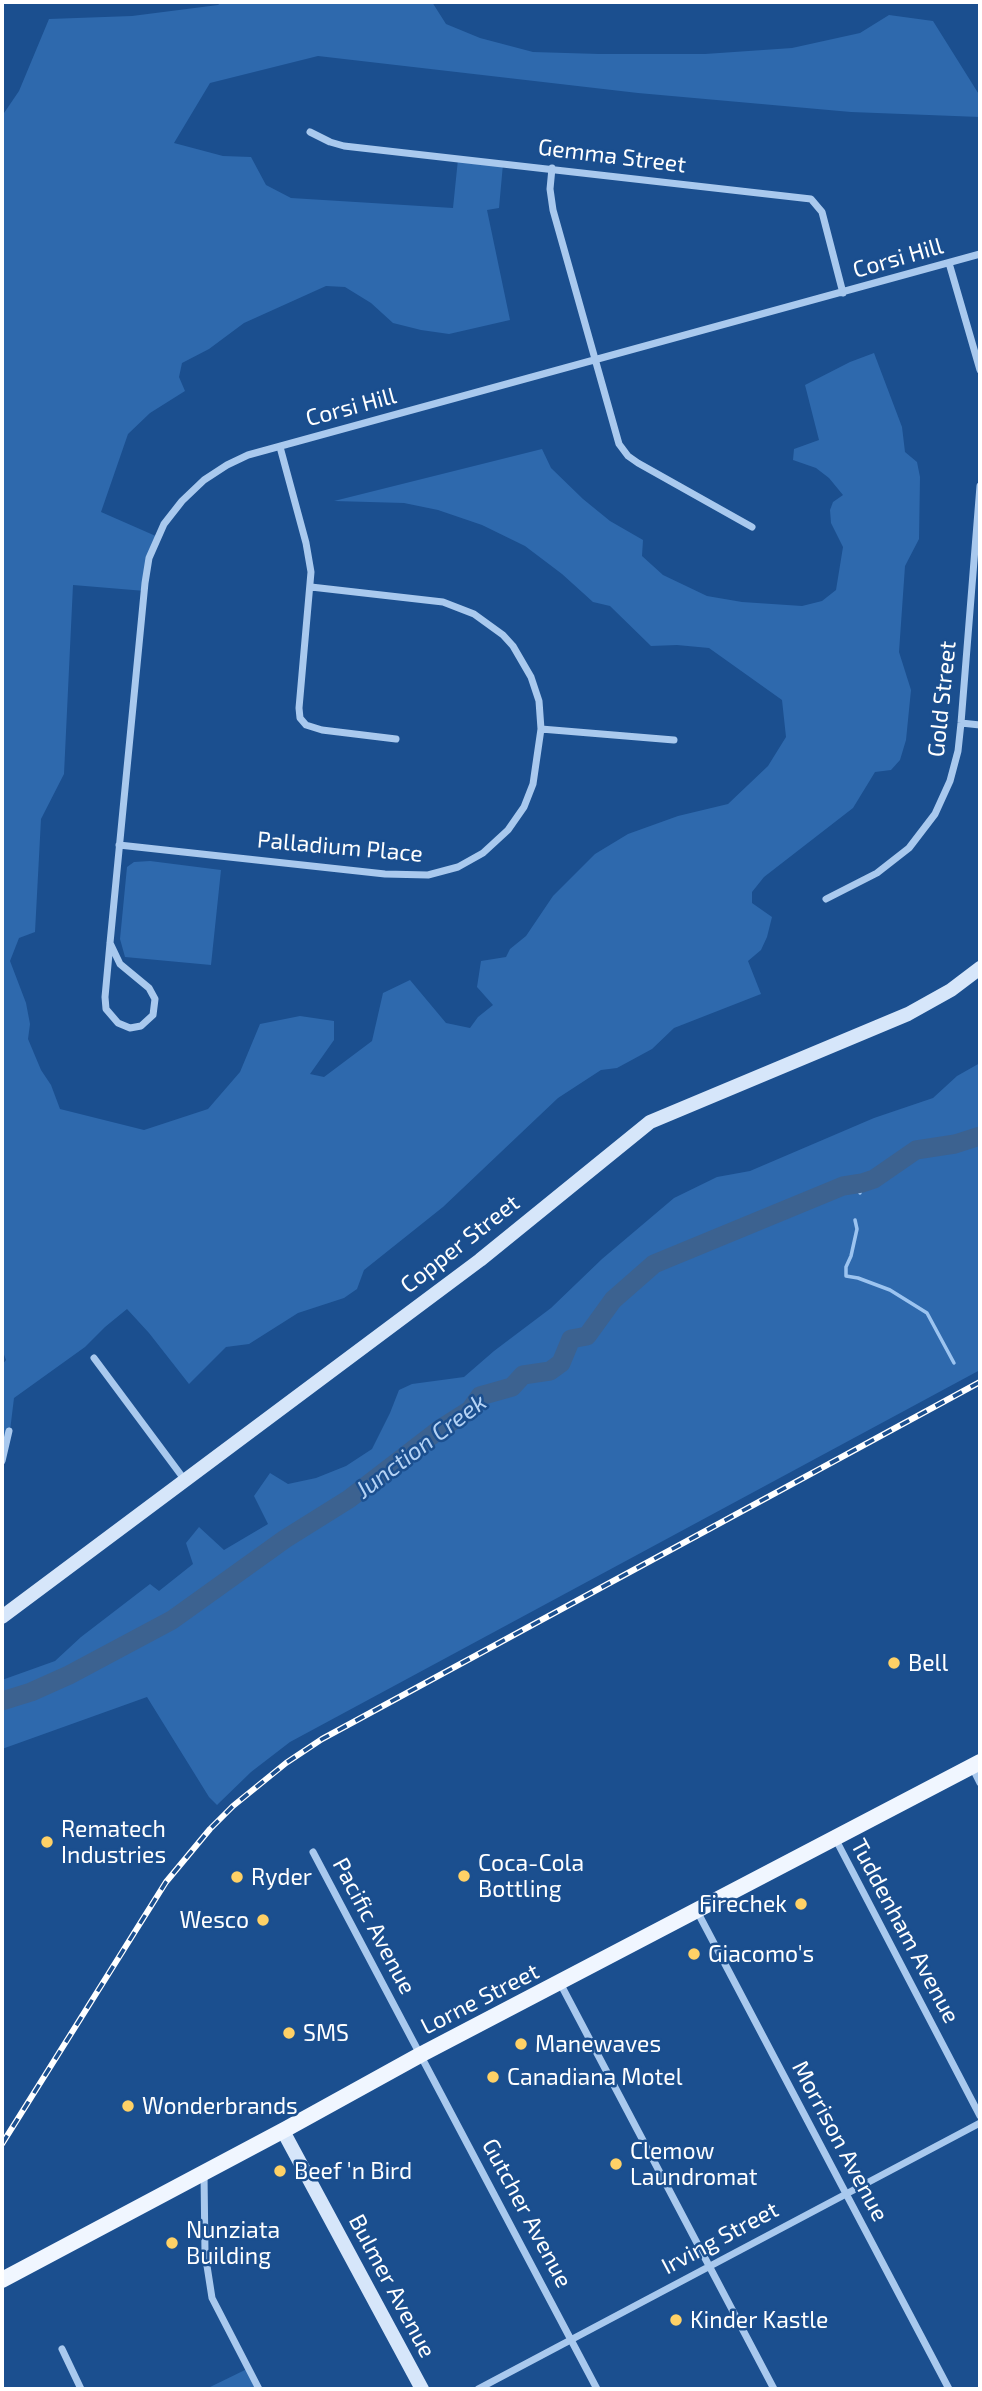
<!DOCTYPE html>
<html>
<head>
<meta charset="utf-8">
<style>
	body { margin:0 }
	#map { position:relative; width:982px; height:2391px; overflow:hidden; background:#1b4f8f; font-family:"Exo 2",sans-serif }
	canvas { display:block }
	.frame { position:absolute; inset:0; border:4px solid #fff; pointer-events:none }
</style>
</head>
<body>
<div id="map">
<canvas width="982" height="2391"></canvas>
<div class="frame"></div>
</div>
<script>
const ctx = document.querySelector('canvas').getContext('2d');
ctx.lineJoin = 'round';
function paint(path, color) { ctx.fillStyle = color; ctx.fill(path, 'evenodd'); }
const poly = rows => new Path2D(rows.map(r => 'M' + r).join(''));
function stroke(path, color, width, dash) { ctx.strokeStyle = color; ctx.lineWidth = width; ctx.lineCap = dash ? 'butt' : 'round'; ctx.setLineDash(dash || []); ctx.stroke(path); }
function write(font, color, halo, rows, align = 'center') {
  ctx.font = font + ' "Exo 2",sans-serif'; ctx.lineWidth = 5; ctx.setLineDash([]); ctx.textBaseline = 'middle'; ctx.strokeStyle = halo; ctx.fillStyle = color; for (const [text, x, y, turn = 0] of rows) {
    ctx.save(); ctx.translate(x, y); ctx.rotate((+turn || 0) * Math.PI / 180); ctx.textAlign = isNaN(turn) ? turn : align; if (halo) ctx.strokeText(text, 0, 0); ctx.fillText(text, 0, 0); ctx.restore();
  }
}
paint(poly([
	[222,2,432,2,446,24,480,38,533,52,599,54,705,54,792,48,860,33,889,15,933,21,980,96,980,117,851,112,638,93,318,56,210,83,174,143,223,156,251,157,266,185,291,198,453,208,458,159,503,164,499,208,487,210,510,320,449,334,421,330,393,323,371,303,345,287,326,286,244,323,209,349,182,363,179,377,185,391,150,413,128,434,101,512,158,537,150,558,145,591,73,585,64,774,41,819,35,932,19,938,10,961,26,1003,30,1024,28,1039,41,1070,51,1085,60,1109,144,1130,208,1109,240,1072,260,1024,300,1016,334,1021,334,1040,310,1074,324,1077,372,1041,383,993,410,980,446,1023,470,1028,478,1017,493,1005,477,987,481,961,506,957,510,949,526,936,553,896,595,854,628,834,678,816,728,804,768,766,786,737,782,700,709,648,677,645,651,646,610,606,593,602,562,574,525,546,482,525,438,510,404,503,334,501,542,449,551,468,583,499,610,521,643,540,642,556,663,575,707,596,742,602,802,606,822,601,836,590,843,547,831,523,830,510,833,502,843,495,829,478,816,468,793,460,794,449,819,440,805,385,850,362,874,353,902,427,905,452,917,462,920,477,919,539,905,566,899,652,911,690,906,740,900,760,891,770,875,772,853,808,764,877,752,892,752,903,772,917,767,937,761,950,748,961,761,994,674,1028,652,1049,617,1068,601,1070,558,1098,443,1207,364,1270,357,1289,344,1298,298,1313,249,1344,226,1347,189,1384,149,1333,127,1309,105,1327,85,1347,14,1398,9,1439,2,1462,2,1365,6,1360,2,1349,2,116,19,91,49,19,132,16,218,5],
	[150,861,221,870,211,965,125,957,120,939,127,867,134,862],
	[980,1063,980,1370,290,1742,251,1772,217,1805,209,1797,147,1697,2,1749,2,1680,55,1661,81,1637,150,1584,159,1591,193,1564,186,1543,199,1527,224,1550,268,1524,254,1496,270,1473,288,1484,316,1478,346,1466,372,1449,390,1413,399,1390,412,1384,464,1377,494,1351,551,1308,602,1259,674,1198,717,1177,750,1171,874,1118,933,1098,957,1076],
	[247,2369,258,2389,206,2389]
]), '#2e69ad');
stroke(poly([
	[860,1193,862,1183],
	[855,1220,857,1229,851,1256,846,1267,846,1276,858,1278,890,1290,927,1313,954,1363]
]), '#9cc4f0', 3.5);
stroke(poly([
	[2,1701,31,1692,69,1675,172,1620,285,1539,349,1499,440,1429,470,1410,480,1396,512,1387,523,1375,550,1371,561,1363,571,1339,587,1336,613,1300,654,1264,843,1186,862,1183,874,1179,916,1150,955,1144,980,1136]
]), '#3c6290', 19);
stroke(poly([
	[310,132,330,142,344,146,811,199,822,212,843,293],
	[552,168,550,189,553,210,619,444,628,456,638,463,752,527],
	[949,263,980,370],
	[280,447,306,543,311,572,299,708,300,718,306,725,322,730,396,739],
	[961,723,980,725],
	[541,729,674,740],
	[119,845,385,874,428,875,458,867,483,853,508,830,524,807,533,784,541,729,539,701,531,677,513,646,503,635,474,614,443,602,311,587],
	[826,899,877,873,909,848,935,814,950,781,958,751,961,723,980,486],
	[110,943,120,964,149,988,155,999,153,1015,141,1026,130,1028,118,1023,106,1009,105,997,110,943,145,583,149,558,164,524,182,501,204,480,227,465,248,455,980,254],
	[94,1358,184,1479],
	[2,1461,9,1431],
	[972,1767,980,1783],
	[835,1838,980,2116],
	[313,1852,597,2389],
	[697,1911,949,2389],
	[560,1983,774,2389],
	[204,2174,205,2253,212,2298,259,2389],
	[62,2349,81,2389],
	[478,2389,980,2123]
]), '#a9c9ee', 7);
stroke(poly([
	[2,1617,480,1260,650,1122,908,1014,951,990,980,968],
	[283,2131,422,2389]
]), '#d6e6fa', 14);
stroke(poly([
	[2,2280,286,2129,420,2055,980,1762]
]), '#f0f6ff', 16);
const rail = poly([
	[2,2144,166,1882,210,1829,233,1806,286,1763,322,1739,980,1382]
]);
stroke(rail, '#fff', 6);
stroke(rail, '#1b4f8f', 3.5, [10]);
for (const [x, y, r, color] of [
	[894,1663,7,"#ffd166"],
	[47,1842,7,"#ffd166"],
	[464,1876,7,"#ffd166"],
	[237,1877,7,"#ffd166"],
	[801,1904,7,"#ffd166"],
	[263,1920,7,"#ffd166"],
	[694,1954,7,"#ffd166"],
	[289,2033,7,"#ffd166"],
	[521,2044,7,"#ffd166"],
	[493,2077,7,"#ffd166"],
	[128,2106,7,"#ffd166"],
	[616,2164,7,"#ffd166"],
	[280,2171,7,"#ffd166"],
	[172,2243,7,"#ffd166"],
	[676,2320,7,"#ffd166"]
]) { const dot = new Path2D(); dot.arc(x, y, r, 0, 2 * Math.PI); ctx.fillStyle = color; ctx.fill(dot); stroke(dot, '#1b4f8f', 2.5); }
write('23px', '#fff', '#1b4f8f', [
	["Gemma Street",612,156,7],
	["Corsi Hill",898,258,-16],
	["Corsi Hill",351,407,-15],
	["Gold Street",942,699,-84],
	["Palladium Place",340,847,5],
	["Copper Street",460,1244,-38],
	["Pacific Avenue",374,1926,62],
	["Tuddenham Avenue",905,1931,62],
	["Lorne Street",480,1999,-27],
	["Morrison Avenue",840,2141,62],
	["Gutcher Avenue",527,2213,62],
	["Irving Street",720,2238,-28],
	["Bulmer Avenue",392,2286,62]
]);
write('23px', '#fff', '#1b4f8f', [
	["Bell",908,1663],
	["Rematech",61,1829],
	["Industries",61,1855],
	["Coca-Cola",478,1863],
	["Bottling",478,1889],
	["Ryder",251,1877],
	["Firechek",787,1904,"right"],
	["Wesco",249,1920,"right"],
	["Giacomo's",708,1954],
	["SMS",303,2033],
	["Manewaves",535,2044],
	["Canadiana Motel",507,2077],
	["Wonderbrands",142,2106],
	["Clemow",630,2151],
	["Laundromat",630,2177],
	["Beef 'n Bird",294,2171],
	["Nunziata",186,2230],
	["Building",186,2256],
	["Kinder Kastle",690,2320]
], 'left');
write('italic 24px', '#b5d3f5', '#1b4f8f', [
	["Junction Creek",421,1446,-37]
]);
</script>
</body>
</html>
